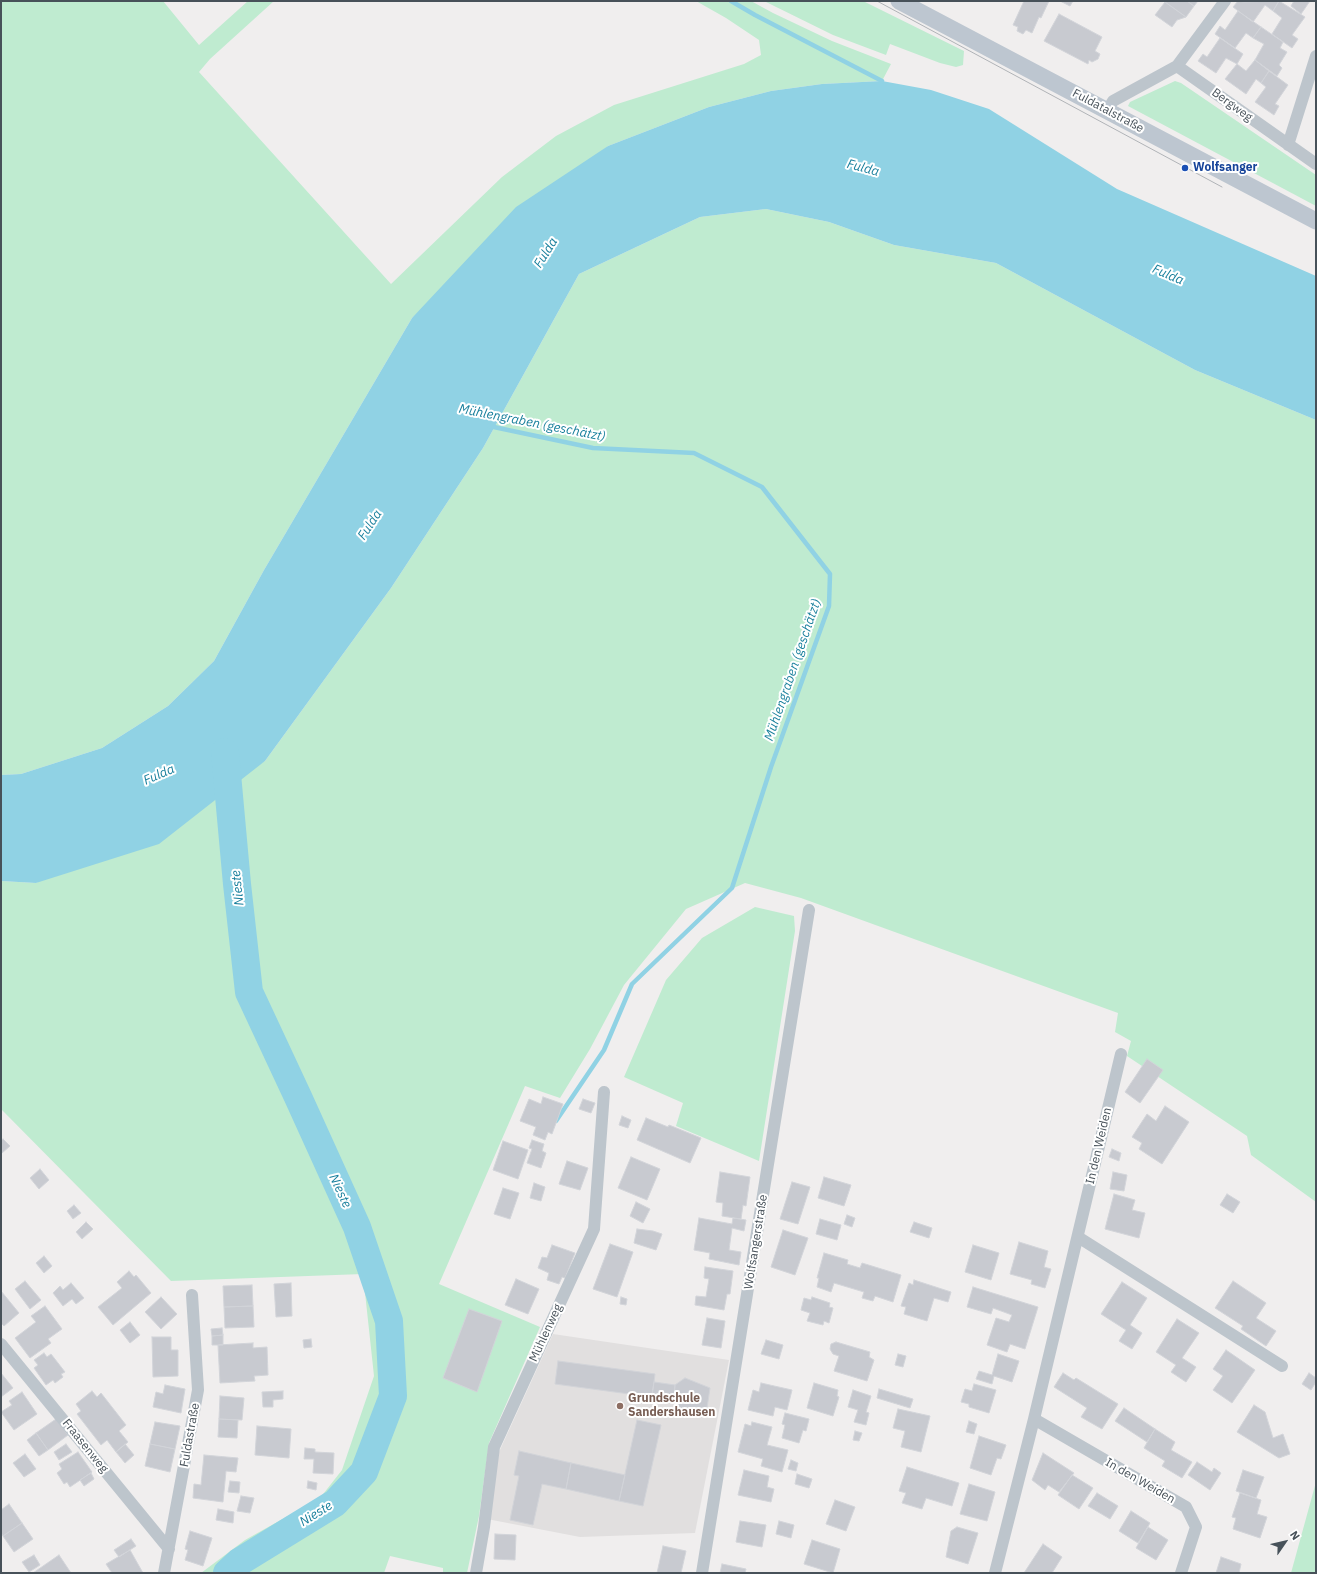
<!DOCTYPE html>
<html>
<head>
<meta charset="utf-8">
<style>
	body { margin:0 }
	#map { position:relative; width:1317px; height:1574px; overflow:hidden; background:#f0eeee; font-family:"IBM Plex Sans",sans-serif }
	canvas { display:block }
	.frame { position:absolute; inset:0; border:2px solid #475159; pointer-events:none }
	.north { position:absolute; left:1265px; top:1522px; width:40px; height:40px; -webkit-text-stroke:3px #fff; paint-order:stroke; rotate:56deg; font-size:11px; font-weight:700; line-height:16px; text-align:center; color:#475159 }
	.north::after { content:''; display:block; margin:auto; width:14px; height:18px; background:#475159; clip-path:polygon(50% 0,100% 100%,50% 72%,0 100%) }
</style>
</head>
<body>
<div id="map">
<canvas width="1317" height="1574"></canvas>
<div class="frame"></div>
<div class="north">N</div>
</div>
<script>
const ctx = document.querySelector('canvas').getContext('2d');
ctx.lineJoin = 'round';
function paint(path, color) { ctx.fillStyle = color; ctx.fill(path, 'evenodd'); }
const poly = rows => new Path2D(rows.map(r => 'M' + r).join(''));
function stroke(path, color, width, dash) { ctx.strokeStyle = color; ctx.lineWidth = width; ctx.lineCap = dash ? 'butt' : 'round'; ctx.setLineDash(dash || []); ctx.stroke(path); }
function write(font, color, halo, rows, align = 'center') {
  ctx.font = font + ' "IBM Plex Sans",sans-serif'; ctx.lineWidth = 4; ctx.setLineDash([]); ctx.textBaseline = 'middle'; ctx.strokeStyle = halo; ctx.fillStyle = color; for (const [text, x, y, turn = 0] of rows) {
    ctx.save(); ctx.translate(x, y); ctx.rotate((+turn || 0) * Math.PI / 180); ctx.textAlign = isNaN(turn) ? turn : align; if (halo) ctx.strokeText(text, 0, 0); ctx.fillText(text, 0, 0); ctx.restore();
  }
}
paint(poly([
	[553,1334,729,1360,695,1533,580,1537,487,1519,499,1452]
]), '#e1dfdf');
paint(poly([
	[1,1,163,1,199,45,248,1,274,1,210,59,199,72,391,284,502,177,556,136,614,105,744,64,761,55,759,40,726,18,696,1,751,1,773,13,832,41,891,64,882,81,822,84,771,91,709,107,608,146,412,318,264,570,214,661,168,706,102,748,21,774,1,775],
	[764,1,863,1,964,51,963,65,956,67,940,63,890,44,886,55,833,35],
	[1175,81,1181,83,1316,175,1316,206,1128,106,1130,102],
	[766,209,829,222,894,245,996,263,1195,370,1316,420,1316,1202,1251,1155,1247,1136,1127,1056,1131,1041,1115,1032,1118,1013,801,898,745,883,686,909,624,985,590,1049,560,1098,525,1086,439,1284,540,1327,489,1443,479,1516,467,1573,443,1573,443,1568,390,1556,384,1573,201,1573,245,1540,320,1498,342,1470,374,1376,363,1274,171,1281,1,1109,1,881,36,883,265,761,391,588,483,448,579,274,700,217],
	[755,907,794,916,795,931,759,1161,676,1126,683,1103,624,1077,666,980,702,938],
	[1316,1482,1316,1573,1291,1573]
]), '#bfebd0');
paint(poly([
	[882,81,931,90,989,109,1117,189,1316,276,1316,420,1195,370,996,263,894,245,829,222,766,209,700,217,579,274,483,448,391,588,265,761,159,844,36,883,1,881,1,775,21,774,102,748,168,706,214,661,264,570,412,318,516,207,608,146,709,107,771,91,822,84]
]), '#90d2e4');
stroke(poly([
	[731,1,755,15,882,81],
	[489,426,593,448,694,453,762,487,830,574,829,606,771,767,732,888,632,984,604,1050,556,1121]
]), '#90d2e4', 4.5);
stroke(poly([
	[225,752,237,884,249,992,298,1097,357,1227,389,1321,393,1396,364,1472,335,1503,239,1562,227,1573]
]), '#90d2e4', 28);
const building = poly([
	[1024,1,1049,1,1041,18,1039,17,1032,33,1026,30,1023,34,1017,31,1018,27,1013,25,1024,1],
	[1060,1,1073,1,1070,6,1060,1],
	[1165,1,1187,1,1194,6,1186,17,1165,2,1165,1],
	[1187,1,1198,1,1194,6,1187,1],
	[1238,1,1244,2,1279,1,1273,11,1265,5,1253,22,1233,7,1238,1],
	[1279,1,1305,17,1292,35,1298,39,1292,48,1272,34,1282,18,1273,11,1279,1],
	[1294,1,1310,1,1301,14,1291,6,1294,1],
	[1165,2,1186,17,1177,20,1172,27,1155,15,1165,2],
	[1238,11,1261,27,1253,38,1246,33,1235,48,1215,34,1220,26,1225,30,1238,11],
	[1059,14,1102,37,1095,51,1100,54,1098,59,1092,62,1089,60,1088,64,1044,41,1059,14],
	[1261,27,1283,42,1280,48,1287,52,1279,65,1282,68,1277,76,1255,60,1264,44,1253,38,1261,27],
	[1220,38,1243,54,1237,64,1226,58,1216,73,1198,61,1203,54,1207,57,1220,38],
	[1255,60,1269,71,1261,83,1256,79,1246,94,1225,79,1237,64,1246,71,1255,60],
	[1269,71,1288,85,1275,104,1279,106,1274,115,1255,102,1266,87,1261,83,1269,71],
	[1147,1059,1163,1070,1140,1103,1125,1092,1147,1059],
	[543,1097,563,1104,552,1134,548,1132,545,1140,533,1135,536,1127,520,1121,529,1099,541,1104,543,1097],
	[583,1099,595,1103,591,1113,579,1109,583,1099],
	[1165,1106,1189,1122,1162,1164,1139,1149,1142,1143,1132,1137,1147,1114,1156,1121,1165,1106],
	[622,1116,631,1120,628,1128,619,1125,622,1116],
	[646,1118,668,1127,669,1125,701,1138,690,1163,637,1140,646,1118],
	[3,1139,10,1146,2,1153,1,1141,3,1139],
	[532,1140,544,1144,542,1151,546,1153,541,1168,527,1163,532,1149,529,1148,532,1140],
	[503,1141,528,1150,518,1179,493,1170,503,1141],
	[1112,1149,1121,1153,1119,1161,1109,1157,1112,1149],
	[631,1157,660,1169,647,1200,618,1188,631,1157],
	[567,1161,588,1168,580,1190,559,1184,567,1161],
	[40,1169,49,1180,39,1189,30,1178,40,1169],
	[720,1172,750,1177,746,1206,743,1205,741,1219,722,1216,723,1203,716,1202,720,1172],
	[1113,1172,1127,1175,1124,1191,1110,1189,1113,1172],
	[824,1177,851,1185,844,1206,818,1198,824,1177],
	[792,1182,810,1187,798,1224,780,1219,792,1182],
	[534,1183,545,1187,541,1201,530,1198,534,1183],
	[503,1188,519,1193,510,1219,494,1214,503,1188],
	[1114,1194,1135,1200,1132,1210,1145,1213,1139,1238,1105,1229,1114,1194],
	[1227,1194,1240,1202,1233,1213,1220,1205,1227,1194],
	[636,1202,650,1209,643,1223,630,1216,636,1202],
	[74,1205,81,1213,73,1219,67,1211,74,1205],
	[847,1215,855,1218,852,1227,844,1224,847,1215],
	[699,1218,732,1224,733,1218,746,1220,744,1231,732,1228,729,1250,741,1252,739,1265,709,1259,710,1253,694,1250,699,1218],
	[820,1219,841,1225,837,1240,816,1234,820,1219],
	[86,1222,93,1229,82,1239,76,1232,86,1222],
	[914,1222,932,1228,929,1238,910,1232,914,1222],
	[637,1229,653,1231,662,1234,656,1250,634,1243,637,1229],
	[783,1230,808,1238,795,1275,771,1267,783,1230],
	[1019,1242,1048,1251,1044,1267,1051,1269,1045,1288,1031,1284,1032,1280,1010,1274,1019,1242],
	[610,1244,633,1252,617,1297,593,1289,610,1244],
	[552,1245,575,1253,565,1278,562,1277,559,1284,547,1280,549,1273,538,1268,542,1257,547,1258,552,1245],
	[973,1245,999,1253,991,1280,965,1272,973,1245],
	[824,1253,848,1260,847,1264,860,1268,862,1263,901,1275,893,1302,875,1296,873,1301,862,1298,864,1292,834,1283,831,1292,817,1287,819,1278,817,1278,824,1253],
	[44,1256,52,1266,44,1273,36,1263,44,1256],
	[705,1267,733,1271,730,1294,727,1294,724,1310,695,1305,696,1296,706,1297,709,1279,704,1278,705,1267],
	[129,1271,134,1277,136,1275,151,1293,113,1325,98,1307,122,1288,117,1282,129,1271],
	[516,1279,539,1289,528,1314,505,1305,516,1279],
	[914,1280,951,1292,948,1302,934,1298,927,1321,904,1314,906,1307,901,1306,909,1283,913,1285,914,1280],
	[25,1281,41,1300,30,1309,15,1289,25,1281],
	[1233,1281,1266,1303,1256,1318,1276,1331,1266,1346,1241,1329,1243,1326,1215,1308,1233,1281],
	[1122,1282,1147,1298,1130,1325,1142,1333,1132,1349,1119,1341,1126,1330,1101,1314,1122,1282],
	[71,1283,84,1298,76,1304,72,1299,63,1306,53,1293,60,1286,63,1290,71,1283],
	[291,1283,292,1316,276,1317,274,1284,291,1283],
	[252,1285,253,1306,224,1307,223,1286,252,1285],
	[973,1287,1038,1307,1025,1349,1010,1344,1007,1352,987,1345,996,1318,1009,1322,1012,1315,993,1308,991,1314,967,1307,973,1287],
	[1,1291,19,1313,4,1326,1,1323,1,1291],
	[161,1297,177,1314,161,1329,145,1312,161,1297],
	[621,1297,627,1299,626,1305,620,1304,621,1297],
	[812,1297,830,1303,829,1307,833,1308,829,1323,824,1321,823,1325,807,1321,810,1313,801,1310,804,1298,811,1300,812,1297],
	[45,1306,62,1329,48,1339,51,1343,30,1358,15,1338,36,1322,31,1316,45,1306],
	[253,1306,254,1327,225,1328,224,1307,253,1306],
	[469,1309,502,1321,477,1392,443,1378,469,1309],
	[707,1318,725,1321,721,1348,702,1345,707,1318],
	[1177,1319,1199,1333,1182,1358,1196,1367,1186,1382,1171,1372,1176,1365,1156,1352,1177,1319],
	[130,1322,140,1335,130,1343,120,1330,130,1322],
	[222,1328,223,1335,212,1336,211,1329,222,1328],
	[223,1335,223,1345,212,1345,212,1336,223,1335],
	[152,1337,171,1337,171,1350,178,1350,178,1376,153,1377,152,1337],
	[311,1339,312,1347,304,1348,303,1340,311,1339],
	[766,1340,783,1345,779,1359,761,1354,766,1340],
	[836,1342,870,1352,869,1357,874,1360,867,1381,834,1371,839,1356,833,1354,830,1349,831,1344,836,1342],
	[253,1343,253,1348,267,1347,268,1375,254,1376,255,1381,220,1383,218,1345,253,1343],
	[1226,1350,1255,1370,1232,1403,1213,1390,1223,1376,1213,1369,1226,1350],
	[44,1353,47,1357,51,1354,65,1372,61,1374,63,1377,55,1383,53,1380,46,1385,34,1368,38,1365,34,1360,44,1353],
	[898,1354,906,1356,903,1367,895,1365,898,1354],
	[998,1354,1019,1361,1012,1382,994,1376,992,1384,976,1379,979,1371,992,1375,998,1354],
	[558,1361,655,1374,652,1397,555,1384,558,1361],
	[1,1373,13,1388,1,1397,1,1373],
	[1063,1373,1074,1380,1076,1378,1118,1404,1102,1429,1081,1417,1087,1408,1054,1387,1063,1373],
	[1309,1373,1316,1378,1316,1382,1311,1390,1302,1384,1309,1373],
	[685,1378,710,1388,707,1408,680,1409,674,1397,675,1385,685,1378],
	[654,1382,675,1385,674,1397,652,1394,654,1382],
	[761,1383,792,1390,787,1410,775,1407,773,1416,748,1410,753,1390,759,1392,761,1383],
	[814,1383,838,1390,837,1396,839,1397,833,1416,807,1408,814,1383],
	[974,1384,996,1390,989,1413,969,1407,969,1404,961,1402,965,1389,972,1391,974,1384],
	[165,1385,185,1389,181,1413,153,1407,156,1392,163,1394,165,1385],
	[879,1389,913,1399,910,1408,877,1398,879,1389],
	[853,1390,871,1396,866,1412,869,1413,866,1425,854,1422,858,1410,848,1407,853,1390],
	[92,1391,97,1397,101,1393,126,1425,119,1431,128,1442,116,1452,107,1440,101,1445,77,1414,81,1411,76,1404,92,1391],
	[283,1391,283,1399,273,1400,273,1407,263,1407,262,1392,283,1391],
	[22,1392,37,1414,14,1430,1,1412,12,1405,9,1401,22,1392],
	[220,1396,244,1398,242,1420,219,1419,220,1396],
	[1254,1405,1265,1412,1273,1438,1283,1434,1290,1454,1279,1458,1237,1432,1254,1405],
	[1124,1408,1155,1429,1147,1442,1115,1421,1124,1408],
	[898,1409,930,1416,921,1452,901,1447,905,1431,893,1428,898,1409],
	[785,1413,809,1419,806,1431,803,1430,799,1443,782,1438,785,1425,782,1424,785,1413],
	[56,1419,68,1435,48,1450,36,1433,56,1419],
	[219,1419,238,1420,237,1438,218,1437,219,1419],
	[637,1420,661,1425,643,1506,619,1501,637,1420],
	[969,1421,977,1424,974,1434,966,1432,969,1421],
	[155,1422,180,1426,175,1449,150,1444,155,1422],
	[752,1422,772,1427,767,1445,788,1450,782,1472,761,1466,763,1459,738,1452,745,1424,751,1426,752,1422],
	[257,1426,291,1429,289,1458,255,1455,257,1426],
	[1155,1429,1175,1442,1171,1450,1192,1462,1182,1478,1162,1466,1165,1461,1144,1448,1155,1429],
	[855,1431,862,1433,859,1441,853,1440,855,1431],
	[36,1433,48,1450,39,1456,27,1440,36,1433],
	[979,1436,1006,1445,1001,1459,997,1458,991,1475,970,1468,979,1436],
	[66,1444,72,1452,59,1460,54,1452,66,1444],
	[125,1444,134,1455,125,1463,116,1452,125,1444],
	[150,1444,175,1449,170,1472,145,1466,150,1444],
	[305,1448,315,1449,315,1452,334,1453,333,1474,313,1473,314,1459,304,1459,305,1448],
	[519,1451,571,1463,566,1489,542,1484,533,1525,510,1520,519,1476,514,1475,519,1451],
	[78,1452,92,1472,70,1487,67,1482,64,1484,57,1473,62,1469,59,1464,78,1452],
	[1043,1453,1074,1473,1059,1492,1048,1485,1045,1490,1032,1480,1043,1453],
	[25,1454,36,1469,24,1477,13,1463,25,1454],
	[204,1455,238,1458,236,1472,226,1471,223,1502,193,1498,194,1484,201,1485,204,1455],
	[791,1460,798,1463,796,1471,788,1469,791,1460],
	[1197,1462,1212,1472,1214,1468,1221,1473,1210,1490,1188,1475,1197,1462],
	[571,1463,625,1475,619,1501,566,1489,571,1463],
	[907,1467,959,1483,952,1506,926,1498,922,1509,902,1503,906,1493,899,1491,907,1467],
	[744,1470,769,1476,767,1487,774,1489,771,1502,738,1495,744,1470],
	[1243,1470,1264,1477,1256,1498,1236,1491,1243,1470],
	[91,1473,94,1479,84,1486,80,1480,91,1473],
	[797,1474,812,1479,809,1488,795,1484,797,1474],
	[1072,1475,1093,1488,1079,1509,1058,1495,1072,1475],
	[230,1481,240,1482,239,1493,228,1492,230,1481],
	[308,1481,317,1483,316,1490,307,1488,308,1481],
	[969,1484,995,1492,987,1521,960,1514,969,1484],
	[1097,1493,1118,1506,1110,1519,1088,1506,1097,1493],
	[1240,1493,1261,1500,1257,1514,1267,1517,1260,1538,1233,1529,1236,1518,1232,1517,1240,1493],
	[241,1496,254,1498,250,1513,237,1511,241,1496],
	[835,1500,855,1507,846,1531,826,1524,835,1500],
	[9,1504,22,1523,3,1536,1,1533,1,1510,9,1504],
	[218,1509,234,1512,233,1523,216,1520,218,1509],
	[1131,1511,1150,1523,1138,1543,1119,1531,1131,1511],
	[740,1521,766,1525,762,1547,736,1542,740,1521],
	[779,1521,794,1525,791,1538,776,1534,779,1521],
	[22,1523,33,1539,14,1552,3,1536,22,1523],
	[957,1527,978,1533,968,1564,946,1557,951,1531,957,1527],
	[1148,1527,1168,1540,1156,1560,1136,1548,1148,1527],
	[190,1531,212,1538,203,1566,185,1560,188,1550,185,1549,190,1531],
	[495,1534,516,1535,515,1560,494,1559,495,1534],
	[131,1539,136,1546,119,1557,114,1550,131,1539],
	[812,1540,840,1549,833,1573,804,1564,812,1540],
	[1043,1544,1062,1557,1052,1573,1024,1573,1043,1544],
	[663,1546,686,1551,681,1573,657,1573,663,1546],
	[130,1550,143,1573,112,1573,106,1564,130,1550],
	[34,1555,40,1565,29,1572,22,1562,34,1555],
	[59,1555,71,1573,33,1573,59,1555],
	[1221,1557,1241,1564,1239,1573,1216,1573,1221,1557],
	[722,1564,746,1569,745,1573,720,1573,722,1564]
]);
paint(building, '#c8cad0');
stroke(building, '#d2d4d9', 1);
stroke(poly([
	[1177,66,1316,164],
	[1107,111,1113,101,1177,66,1225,1],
	[1288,145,1316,56],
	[1078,1237,1282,1366],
	[1,1344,169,1549],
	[1034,1419,1186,1507,1196,1527,1181,1573],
	[164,1573,198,1390,192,1295],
	[476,1573,484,1527,494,1447,594,1229,604,1092],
	[702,1573,809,910],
	[995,1573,1034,1419,1121,1054]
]), '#bdc5cc', 12);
stroke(poly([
	[899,1,1316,221]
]), '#bdc6d0', 17);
stroke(poly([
	[877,1,1222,187]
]), '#b0b3b7', 1);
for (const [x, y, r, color] of [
	[1185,168,4,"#1a4fb4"],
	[620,1406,4,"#8d6e63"]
]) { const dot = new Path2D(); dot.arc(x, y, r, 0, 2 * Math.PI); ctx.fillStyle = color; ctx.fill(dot); stroke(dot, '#fff', 1.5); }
write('12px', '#475159', '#fff', [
	["Bergweg",1232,105,36],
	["Fuldatalstraße",1108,111,28],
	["In den Weiden",1099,1146,-77],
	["Wolfsangerstraße",756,1242,-81],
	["Mühlenweg",546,1333,-65],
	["Fuldastraße",190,1435,-80],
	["Fraasenweg",85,1446,51],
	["In den Weiden",1140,1481,30]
]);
write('bold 12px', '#164399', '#fff', [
	["Wolfsanger",1193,168]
], 'left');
write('bold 12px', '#785e54', '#fff', [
	["Grundschule",628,1399],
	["Sandershausen",628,1413]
], 'left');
write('italic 13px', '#187f9c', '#fff', [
	["Fulda",863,168,15],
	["Fulda",546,253,-58],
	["Fulda",1168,275,23],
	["Mühlengraben (geschätzt)",532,423,11],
	["Fulda",370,525,-57],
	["Mühlengraben (geschätzt)",793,670,-71],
	["Fulda",159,775,-24],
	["Nieste",238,888,-96],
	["Nieste",340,1191,65],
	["Nieste",316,1514,-32]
]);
</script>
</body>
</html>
